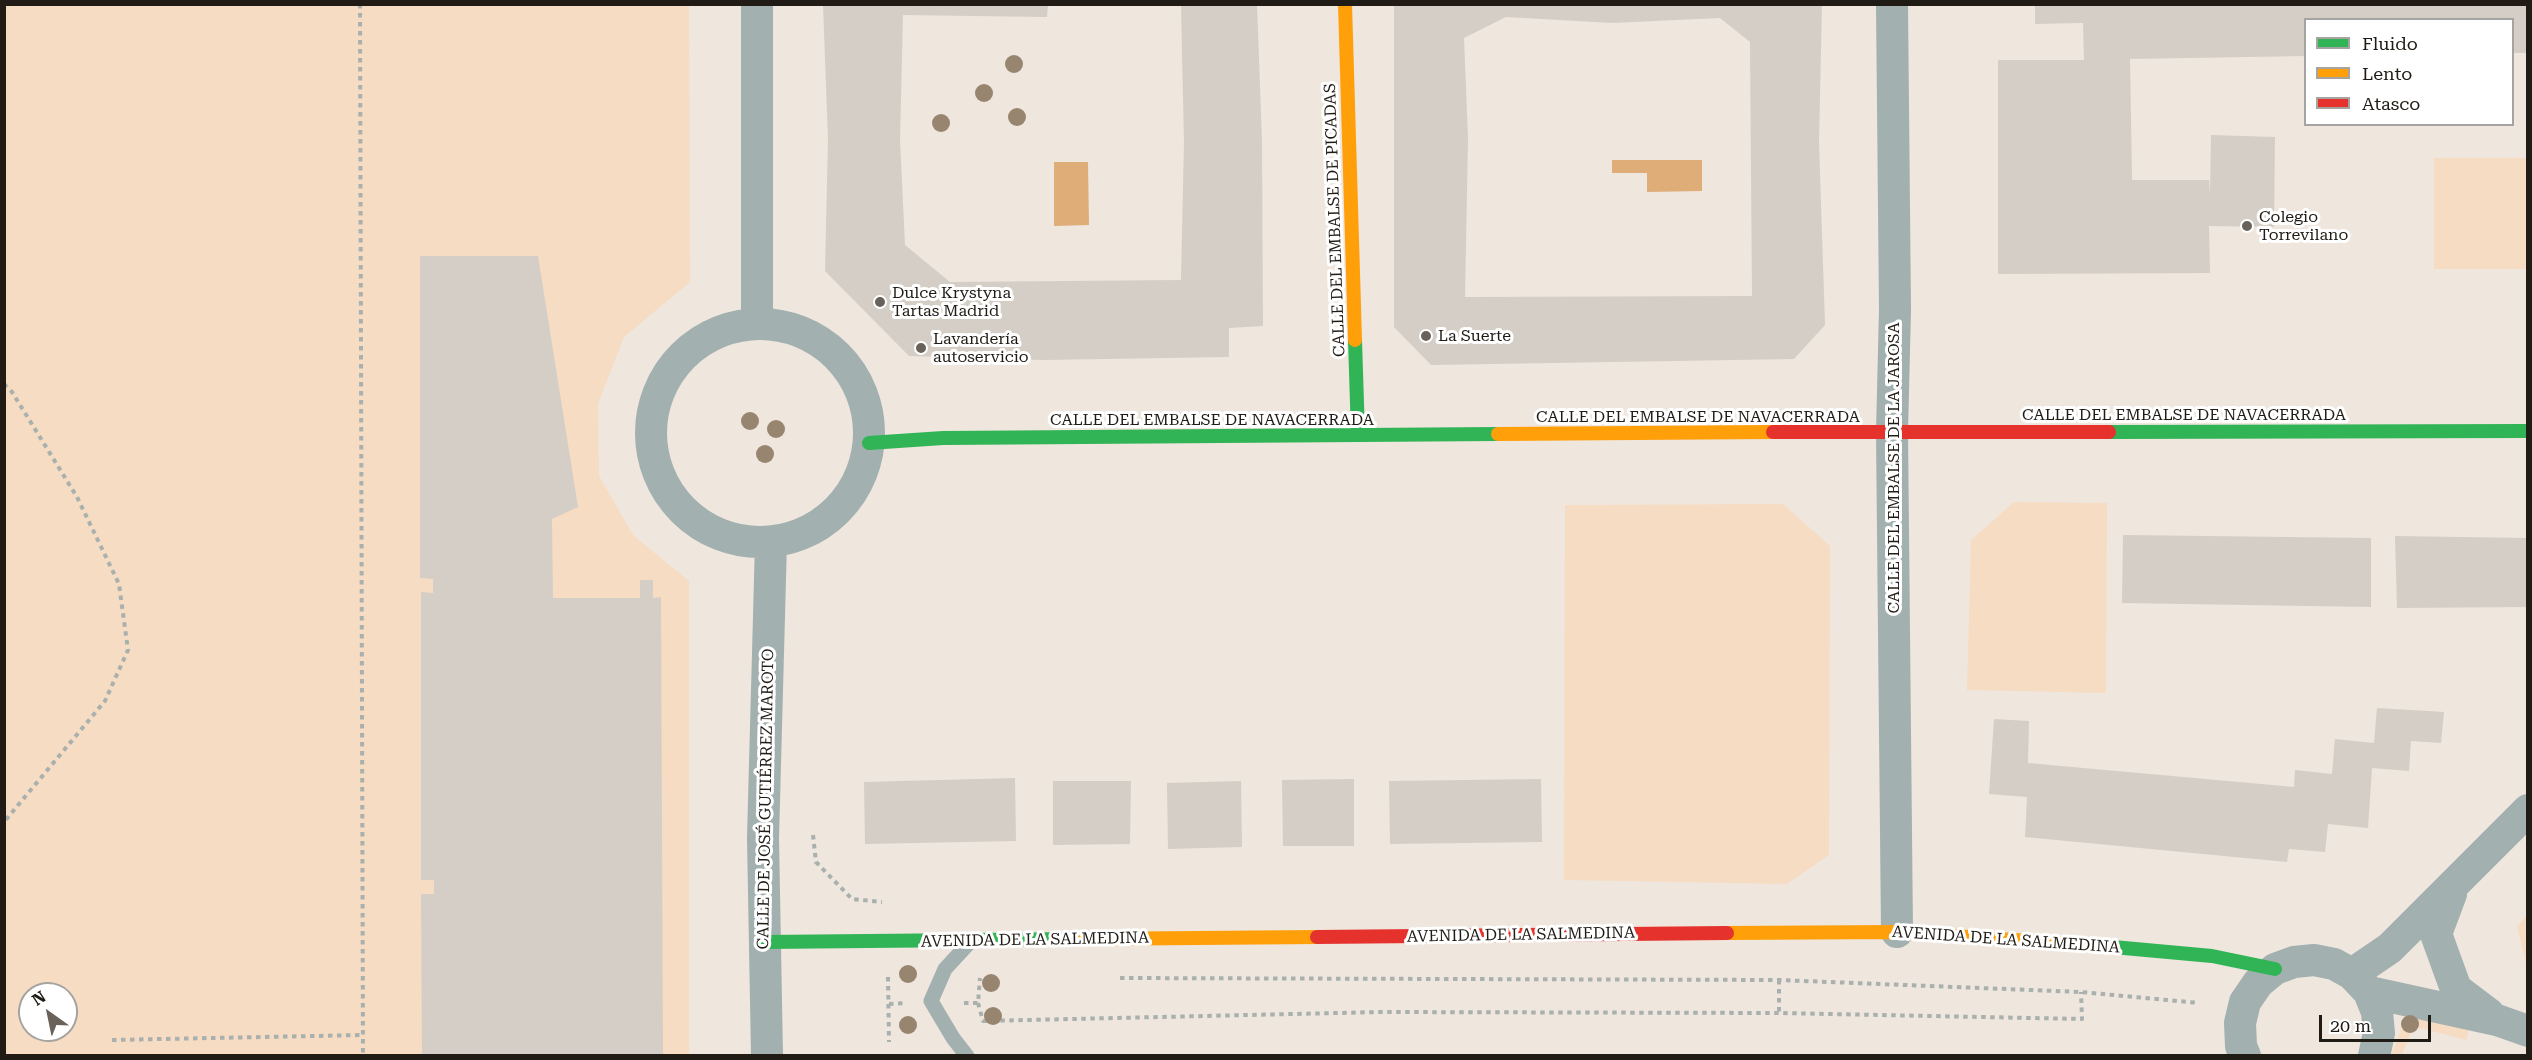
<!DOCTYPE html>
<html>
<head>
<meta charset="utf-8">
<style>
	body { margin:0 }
	#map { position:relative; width:2532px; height:1060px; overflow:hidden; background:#efe6de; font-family:"Roboto Serif",serif }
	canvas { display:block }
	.frame { position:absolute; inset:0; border:6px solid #201b15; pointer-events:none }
	.legend { position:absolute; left:2304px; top:18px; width:210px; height:108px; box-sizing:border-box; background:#fff; border:2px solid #a6a4a1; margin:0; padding:8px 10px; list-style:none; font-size:18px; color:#201b15 }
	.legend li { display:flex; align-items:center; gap:12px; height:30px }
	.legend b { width:30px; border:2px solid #a6a4a1 }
	.north { position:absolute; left:18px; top:982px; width:60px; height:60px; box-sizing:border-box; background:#fff; border:2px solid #a6a4a1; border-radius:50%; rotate:327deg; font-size:16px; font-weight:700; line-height:24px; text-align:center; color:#201b15 }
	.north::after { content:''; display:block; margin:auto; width:21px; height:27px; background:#68625b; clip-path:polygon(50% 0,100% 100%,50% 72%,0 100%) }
	.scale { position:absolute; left:2319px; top:1015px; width:112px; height:27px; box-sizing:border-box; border:3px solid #201b15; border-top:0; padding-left:8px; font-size:18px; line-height:21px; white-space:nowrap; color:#201b15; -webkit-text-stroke:4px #fff; paint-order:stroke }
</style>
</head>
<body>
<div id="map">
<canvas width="2532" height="1060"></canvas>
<div class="frame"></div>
<ul class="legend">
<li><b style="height:8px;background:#30b455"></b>Fluido</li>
<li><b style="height:8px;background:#ff9f0a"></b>Lento</li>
<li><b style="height:8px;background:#e5322d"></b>Atasco</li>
</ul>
<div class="north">N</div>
<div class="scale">20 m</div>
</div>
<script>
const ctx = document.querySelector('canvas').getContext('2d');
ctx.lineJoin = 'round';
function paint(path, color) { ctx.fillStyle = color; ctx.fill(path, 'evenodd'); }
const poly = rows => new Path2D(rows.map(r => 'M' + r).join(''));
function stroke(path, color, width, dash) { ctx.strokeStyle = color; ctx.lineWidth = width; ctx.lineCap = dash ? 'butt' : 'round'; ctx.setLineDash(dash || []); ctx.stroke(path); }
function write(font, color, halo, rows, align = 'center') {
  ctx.font = font + ' "Roboto Serif",serif'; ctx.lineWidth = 6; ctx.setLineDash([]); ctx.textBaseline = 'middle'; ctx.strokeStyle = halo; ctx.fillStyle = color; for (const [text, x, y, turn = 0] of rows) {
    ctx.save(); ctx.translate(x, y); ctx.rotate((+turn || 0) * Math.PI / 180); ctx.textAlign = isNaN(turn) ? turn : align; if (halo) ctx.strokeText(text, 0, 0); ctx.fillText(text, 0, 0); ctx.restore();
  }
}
paint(poly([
	[4,5,689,5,690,282,624,337,598,404,599,476,633,535,689,581,689,1055,5,1055],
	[30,994,66,994,66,1030,30,1030],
	[2434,158,2527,158,2527,269,2434,269],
	[2014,502,2107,503,2106,693,1967,690,1971,540],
	[1783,504,1830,546,1829,855,1787,884,1564,880,1565,505],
	[2527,915,2527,967,2517,927],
	[2406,1016,2469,1030,2466,1040,2413,1026,2402,1055,2391,1056]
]), '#f6dcc3');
paint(poly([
	[1612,160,1702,160,1702,191,1647,192,1647,173,1612,173],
	[1054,162,1088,162,1089,225,1054,226]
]), '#dead78');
paint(poly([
	[823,4,1048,4,1047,17,903,15,900,140,905,245,950,282,1181,280,1184,142,1181,4,1257,4,1262,141,1263,326,1229,328,1229,357,1043,360,909,356,825,271,828,139],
	[1394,4,1822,4,1819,142,1825,325,1794,359,1431,365,1394,327],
	[1506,17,1612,23,1720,18,1750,42,1752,296,1465,297,1468,139,1464,38],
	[2035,4,2528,4,2528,53,2512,53,2512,20,2306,20,2306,56,2130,59,2132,180,2209,180,2210,195,2211,135,2275,137,2274,227,2209,226,2210,273,1998,274,1998,60,2084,60,2083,23,2035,24],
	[420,256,538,256,578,507,552,519,553,598,640,598,640,580,653,580,653,598,661,597,663,1056,422,1056,421,894,434,894,434,880,421,880,421,592,433,593,433,579,420,578],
	[2123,535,2371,538,2371,607,2122,603],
	[2395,536,2528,538,2528,607,2397,608],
	[2377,708,2444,712,2441,743,2411,741,2409,771,2372,768,2368,828,2328,824,2325,852,2289,849,2287,862,2025,837,2027,797,1989,794,1994,719,2029,721,2028,763,2294,787,2295,770,2332,774,2335,739,2374,743],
	[1015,778,1016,841,865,844,864,782],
	[1354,779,1354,846,1283,846,1282,780],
	[1541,779,1542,842,1390,844,1389,781],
	[1053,781,1131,781,1130,844,1053,845],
	[1241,781,1242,847,1168,849,1167,783]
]), '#d4cec7');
stroke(poly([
	[360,4,363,1056],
	[4,384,12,392,77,497,119,584,128,650,105,701,4,822],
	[813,835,816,862,852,899,882,902],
	[888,977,889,1042],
	[1120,978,1779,980,2081,992,2199,1003],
	[1779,980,1779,1013],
	[964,1003,978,1003,980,978],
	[978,1003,983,1021,1381,1012,1779,1013,2082,1019,2081,992],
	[889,1004,906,1003],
	[112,1040,363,1035]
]), '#a9b0ae', 4, [4.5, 4.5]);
stroke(poly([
	[967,1056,953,1038,931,1001,945,969,970,942]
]), '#a2b0b0', 15);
stroke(poly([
	[1892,4,1895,310,1892,432,1897,932],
	[757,323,757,4],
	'651 433a109 109 0 1 1 218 0a109 109 0 1 1-218 0Z',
	[2451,894,2436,934,2456,989,2489,1014],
	[2352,974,2390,948,2528,810],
	[2369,992,2497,1020,2528,1031],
	[767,1056,763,838,771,542],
	[2245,1056,2241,1046,2240,1023,2245,1002,2258,983,2275,969,2294,962,2314,960,2334,964,2352,974,2369,992,2377,1012,2379,1033,2374,1056]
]), '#a2b0b0', 32);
stroke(poly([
	[1355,340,1358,435],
	[2109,432,2528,431],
	[869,443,943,438,1498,434],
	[764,942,1077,939],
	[2102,946,2212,956,2275,969]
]), '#30b455', 14);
stroke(poly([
	[1345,4,1355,340],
	[1498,434,1773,432],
	[1727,933,1897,932,2102,946],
	[1077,939,1317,937]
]), '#ff9f0a', 14);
stroke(poly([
	[1773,432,2109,432],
	[1317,937,1727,933]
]), '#e5322d', 14);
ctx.fillStyle = '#988570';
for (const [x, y] of [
	[1014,64],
	[984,93],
	[1017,117],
	[941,123],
	[750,421],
	[776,429],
	[765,454],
	[908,974],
	[991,983],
	[993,1016],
	[2410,1024],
	[908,1025]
]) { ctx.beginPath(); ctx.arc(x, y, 9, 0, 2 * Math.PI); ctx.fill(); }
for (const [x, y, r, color] of [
	[2247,226,6,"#68625b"],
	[880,302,6,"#68625b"],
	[1426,336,6,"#68625b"],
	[921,348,6,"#68625b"]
]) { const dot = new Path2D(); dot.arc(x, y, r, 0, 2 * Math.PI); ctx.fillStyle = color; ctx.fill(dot); stroke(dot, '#fff', 2); }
write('16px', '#201b15', '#fff', [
	["Colegio",2259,217],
	["Torrevilano",2259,235],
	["Dulce Krystyna",892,293],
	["Tartas Madrid",892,311],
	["La Suerte",1438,336],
	["Lavandería",933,339],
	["autoservicio",933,357]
], 'left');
write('16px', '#201b15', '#fff', [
	["CALLE DEL EMBALSE DE PICADAS",1335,220,-92],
	["CALLE DEL EMBALSE DE NAVACERRADA",2184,415],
	["CALLE DEL EMBALSE DE NAVACERRADA",1698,417],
	["CALLE DEL EMBALSE DE NAVACERRADA",1212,420],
	["CALLE DEL EMBALSE DE LA JAROSA",1894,468,-90],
	["CALLE DE JOSÉ GUTIÉRREZ MAROTO",766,799,-89],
	["AVENIDA DE LA SALMEDINA",1521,935,-1],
	["AVENIDA DE LA SALMEDINA",1035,940,-1],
	["AVENIDA DE LA SALMEDINA",2006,940,4]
]);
</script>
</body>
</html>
